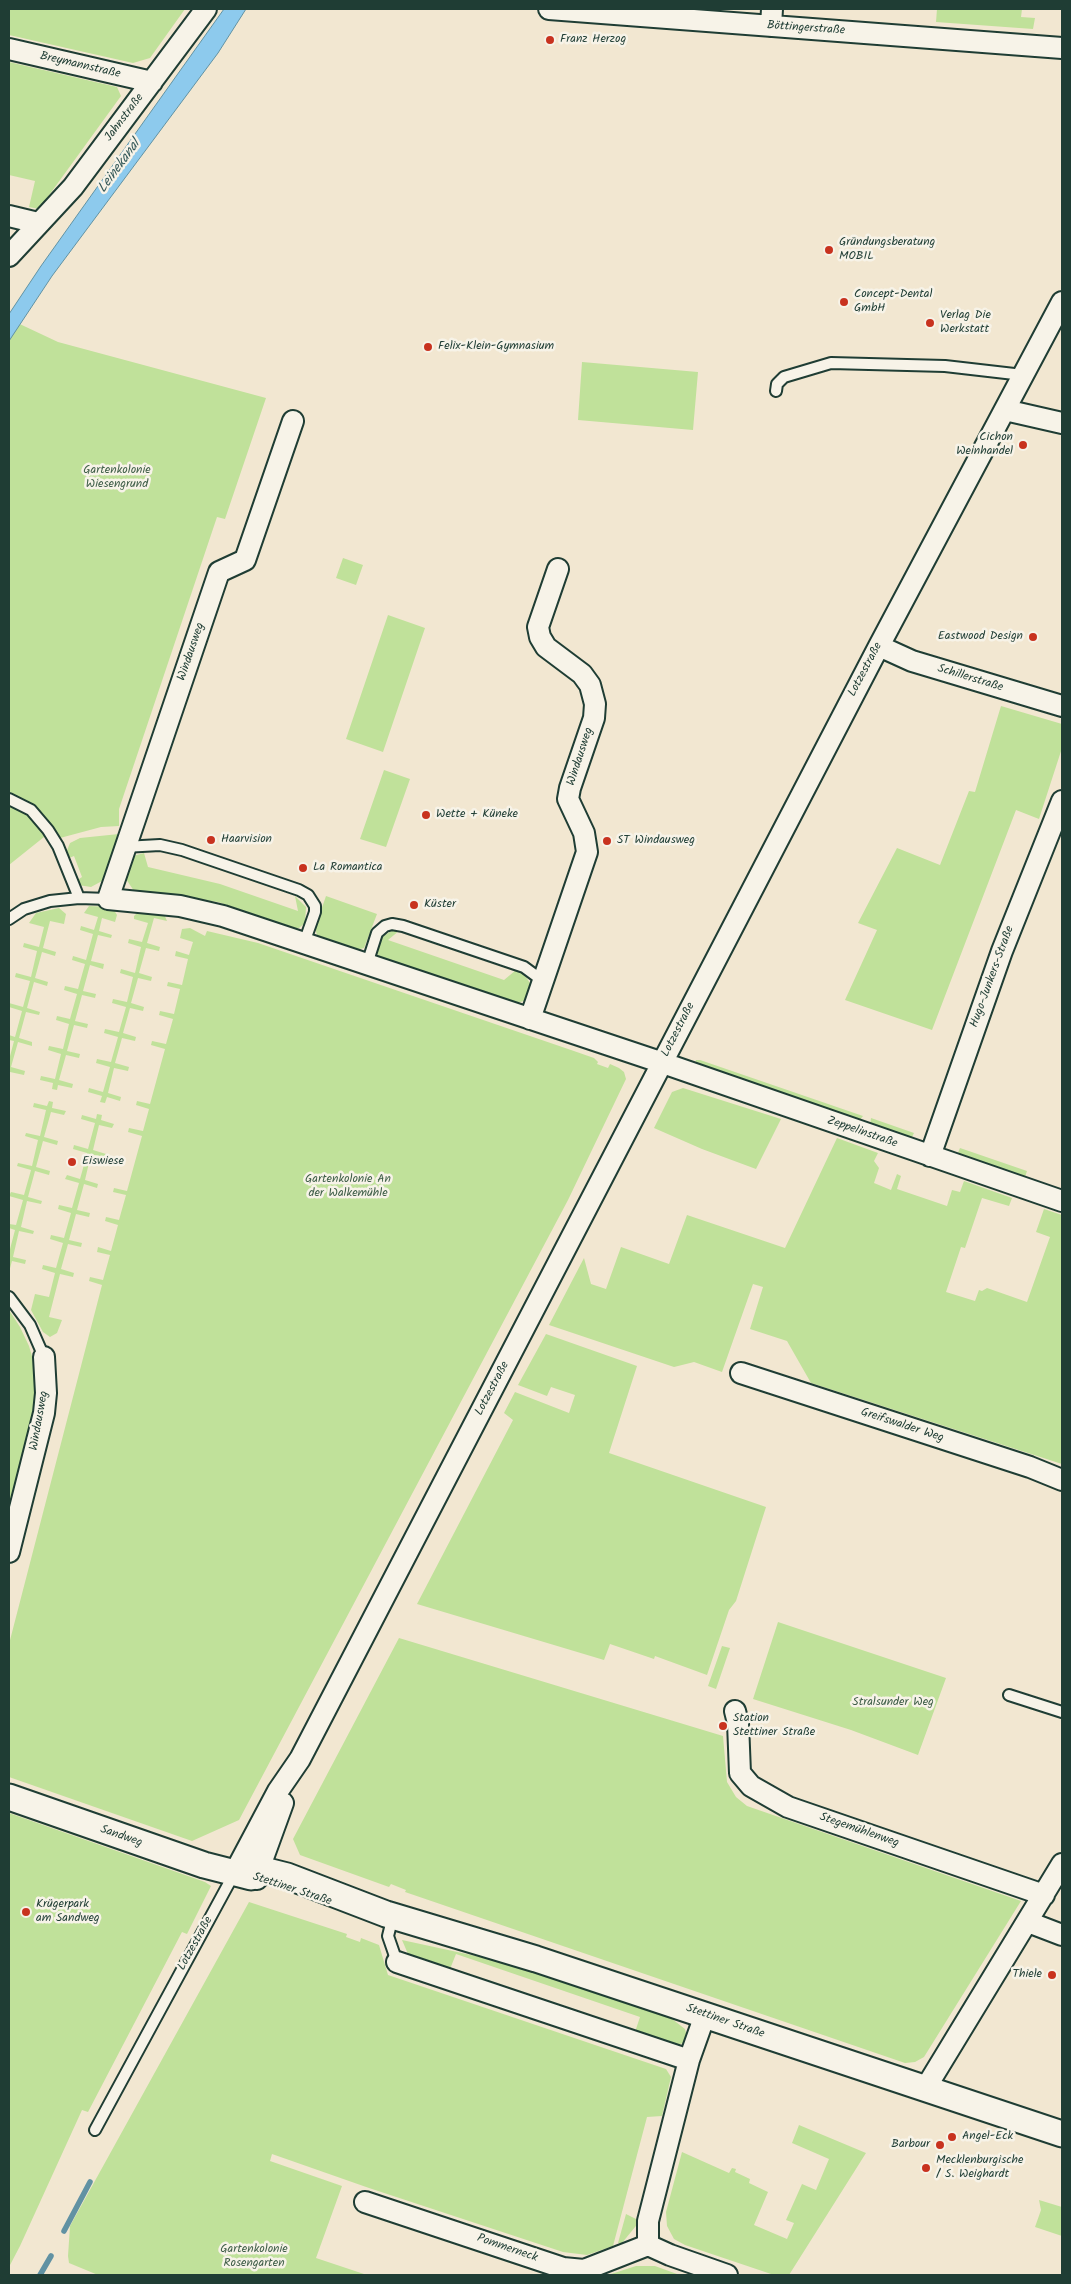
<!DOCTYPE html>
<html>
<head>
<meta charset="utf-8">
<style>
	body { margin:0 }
	#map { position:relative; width:1071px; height:2284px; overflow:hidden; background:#f2e7d1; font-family:Kalam,sans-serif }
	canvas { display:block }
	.frame { position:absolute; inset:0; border:10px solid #1f3d34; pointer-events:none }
</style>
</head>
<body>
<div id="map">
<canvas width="1071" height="2284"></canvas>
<div class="frame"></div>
</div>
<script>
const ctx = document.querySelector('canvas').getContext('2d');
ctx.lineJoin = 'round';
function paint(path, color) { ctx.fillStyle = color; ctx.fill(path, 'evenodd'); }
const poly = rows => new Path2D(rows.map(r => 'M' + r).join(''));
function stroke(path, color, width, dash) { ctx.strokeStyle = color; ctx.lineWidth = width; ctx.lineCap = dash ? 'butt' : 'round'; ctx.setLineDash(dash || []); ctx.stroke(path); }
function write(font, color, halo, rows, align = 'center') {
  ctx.font = font + ' Kalam,sans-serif'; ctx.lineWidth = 5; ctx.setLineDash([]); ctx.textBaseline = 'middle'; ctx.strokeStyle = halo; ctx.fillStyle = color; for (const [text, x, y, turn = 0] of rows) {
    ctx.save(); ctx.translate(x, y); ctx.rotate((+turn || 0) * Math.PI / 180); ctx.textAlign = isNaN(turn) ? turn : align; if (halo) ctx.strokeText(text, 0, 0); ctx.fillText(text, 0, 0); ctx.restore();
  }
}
paint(poly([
	[9,9,185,9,150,58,133,63,9,35],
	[937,9,1022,9,1021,17,1035,18,1033,29,936,22],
	[9,62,117,87,121,96,39,209,29,207,35,181,9,175],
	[9,319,58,342,266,398,225,519,217,517,119,809,119,826,101,827,60,838,54,829,9,865],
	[582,362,698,372,693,430,578,420],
	[343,558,363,565,356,585,336,578],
	[388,615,425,628,383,752,346,739],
	[1001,706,1062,724,1062,748,1039,819,1016,810,932,1030,845,1000,877,930,858,923,897,848,940,865,969,791,975,792],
	[384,770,410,779,386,847,360,839],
	[119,834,102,881,91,887,78,885,76,881,82,877,74,856,67,859,66,853,70,843,80,838],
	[144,853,148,867,220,884,298,911,295,896,306,907,305,923,299,928,293,928,218,902,134,891,124,876,129,861,133,856],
	[326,896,377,914,364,948,356,950,317,935,315,928],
	[89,906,112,907,117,915,115,922,102,918,99,931,112,935,111,938,98,935,91,961,104,964,103,969,90,965,83,991,96,994,95,998,82,995,75,1021,88,1024,87,1028,74,1025,67,1051,80,1054,79,1058,66,1055,59,1080,73,1084,72,1088,58,1085,57,1090,52,1089,53,1083,40,1080,41,1076,55,1079,61,1054,48,1050,49,1046,63,1049,69,1024,56,1020,57,1016,70,1019,77,994,64,990,65,986,78,989,85,964,72,960,73,956,86,960,93,934,80,930,81,926,94,930,98,917,84,913],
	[59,908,66,914,64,924,50,921,43,948,56,952,55,956,42,952,35,978,48,982,47,986,34,982,27,1008,40,1012,39,1015,26,1012,19,1038,32,1042,32,1046,18,1042,11,1067,25,1071,24,1075,10,1072,9,1076,9,1060,14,1041,9,1040,9,1035,15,1037,22,1011,9,1007,9,1003,23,1007,30,981,15,977,16,973,31,977,37,951,23,947,24,943,39,947,44,927,29,923,36,913],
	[139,911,164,914,167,921,154,918,147,943,160,947,159,951,146,948,139,973,152,977,151,981,138,978,131,1003,144,1007,143,1011,130,1008,123,1033,136,1037,135,1041,122,1038,115,1063,129,1067,128,1071,114,1068,108,1093,121,1097,120,1101,107,1097,105,1103,100,1102,102,1096,88,1092,89,1088,103,1092,110,1067,96,1063,97,1059,111,1062,118,1037,104,1033,105,1029,119,1032,126,1007,112,1003,113,999,127,1002,133,977,120,973,121,969,135,973,141,947,128,943,129,939,142,942,148,923,134,919,134,916],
	[190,928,205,936,207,931,258,943,571,1050,594,1058,598,1062,597,1064,608,1068,610,1064,619,1068,624,1072,626,1079,568,1200,239,1820,192,1841,9,1777,9,1644,102,1285,89,1281,90,1277,103,1280,110,1255,97,1252,98,1247,111,1251,118,1225,105,1221,106,1217,119,1220,126,1195,113,1192,114,1188,127,1191,142,1136,128,1132,129,1128,143,1131,149,1109,136,1105,137,1101,150,1104,165,1049,151,1045,152,1041,166,1044,173,1019,159,1015,160,1011,174,1014,180,989,167,986,168,982,182,985,188,959,175,956,176,951,189,955,193,942,180,938,182,929],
	[400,930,388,940,504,980,516,970,523,973,530,983,527,998,524,1001,512,1004,379,957,376,951,381,938,391,931],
	[696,1060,700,1060,863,1116,859,1121,695,1064],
	[683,1088,781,1119,756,1169,702,1149,654,1128,672,1092],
	[49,1101,53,1102,52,1108,66,1111,64,1115,51,1112,44,1137,58,1141,57,1145,43,1141,36,1167,50,1171,49,1175,35,1171,28,1197,42,1201,41,1204,27,1201,21,1227,34,1231,33,1234,19,1231,13,1257,26,1260,25,1264,12,1261,9,1272,9,1253,15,1230,9,1228,9,1224,16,1225,23,1200,9,1196,11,1192,24,1195,31,1170,17,1166,18,1163,32,1166,38,1140,25,1136,26,1133,40,1136,46,1110,33,1107,34,1103,47,1106],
	[97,1114,102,1115,101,1120,114,1124,112,1128,99,1125,93,1150,106,1154,105,1158,91,1154,85,1180,98,1184,97,1188,84,1184,77,1210,90,1213,89,1217,76,1214,69,1240,82,1243,81,1247,68,1244,61,1269,74,1273,73,1277,60,1274,49,1317,62,1320,57,1333,50,1337,43,1332,31,1310,35,1294,49,1297,55,1273,42,1269,43,1265,56,1268,63,1243,50,1239,51,1235,64,1238,71,1213,58,1209,59,1205,72,1208,79,1183,65,1179,67,1175,80,1179,82,1172,87,1153,73,1149,74,1145,88,1149,95,1123,81,1119,82,1115,96,1119],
	[871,1118,914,1133,911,1139,870,1125],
	[837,1138,878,1153,874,1161,879,1168,874,1183,891,1190,897,1174,901,1176,897,1189,947,1206,952,1190,960,1192,964,1181,1012,1198,1009,1206,982,1198,965,1248,961,1247,946,1292,975,1301,979,1290,982,1291,987,1288,1027,1302,1050,1237,1036,1232,1044,1209,1062,1215,1062,1464,811,1383,787,1341,750,1329,763,1287,753,1284,722,1372,694,1362,674,1367,549,1325,584,1258,591,1284,606,1289,621,1247,669,1264,687,1215,785,1248],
	[960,1148,1027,1171,1025,1177,957,1155],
	[9,1310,20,1327,29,1346,34,1363,37,1392,36,1410,9,1514],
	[546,1334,637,1366,609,1453,766,1507,736,1601,729,1610,707,1675,655,1656,654,1659,610,1644,604,1660,417,1604,513,1420,504,1413,515,1392,569,1413,575,1395,551,1387,547,1396,518,1385],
	[778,1622,946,1678,918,1755,851,1730,753,1699],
	[399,1638,723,1736,727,1782,736,1797,747,1806,1021,1901,924,2057,915,2062,905,2063,405,1892,406,1890,391,1884,389,1887,300,1855,293,1839],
	[722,1646,730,1648,716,1689,708,1686],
	[9,1813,205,1882,211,1886,187,1934,182,1932,88,2112,82,2110,20,2246,9,2267],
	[249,1902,347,1934,346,1937,360,1942,361,1938,379,1945,388,1975,666,2069,671,2077,662,2116,647,2117,613,2246,587,2255,563,2252,369,2188,272,2154,270,2161,342,2186,316,2258,367,2275,98,2275,69,2263,68,2256,70,2226],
	[402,1940,508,1963,667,2015,685,2029,687,2037,683,2043,678,2045,635,2032,640,2017,456,1954,450,1969,408,1954],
	[799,2125,866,2153,789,2275,774,2275,685,2245,674,2239,667,2226,666,2212,682,2152,729,2173,732,2168,736,2169,735,2172,750,2179,749,2183,768,2192,754,2225,787,2239,794,2223,786,2220,802,2184,816,2190,829,2159,792,2143],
	[1039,2200,1062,2207,1062,2236,1035,2227,1041,2210],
	[626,2214,640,2221,622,2243,618,2243],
	[636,2266,655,2266,677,2274,608,2275]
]), '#c0e19a');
const water = poly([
	[224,9,246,9,218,53,52,276,9,341,9,314,41,266,224,9]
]);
paint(water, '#8dcaed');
stroke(water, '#6192a3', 1);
stroke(poly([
	[64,2231,90,2182],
	[40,2275,51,2256]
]), '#6192a3', 5.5);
const service = poly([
	[776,391,777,384,784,377,831,363,945,366,1023,375],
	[9,799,31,810,48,830,58,846,79,898],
	[124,847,160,845,182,850,299,890,308,895,315,906,315,912,304,943],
	[9,919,24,909,50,901,79,898,108,899],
	[367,964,377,933,385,926,392,924,403,926,524,967,543,981],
	[9,1297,30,1325,44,1357],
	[1009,1695,1062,1712],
	[393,1916,388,1936,397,1962],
	[95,2130,235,1872]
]);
const minor = poly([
	[549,9,1062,48],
	[771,26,772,9],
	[9,49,152,82],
	[9,216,38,223],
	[9,256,73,187,206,9],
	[1005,410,1062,423],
	[293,421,245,560,219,572,108,899,180,906,223,916,663,1063,1062,1201],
	[879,646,912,661,1062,706],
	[530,1019,587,852,584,833,568,799,570,788,594,718,595,704,590,685,582,674,546,647,540,637,538,627,558,569],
	[930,1156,1002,951,1062,801],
	[741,1373,1030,1467,1062,1480],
	[9,1552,44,1413,46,1393,44,1357],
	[735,1711,738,1723,740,1773,751,1786,788,1807,1044,1895],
	[235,1872,278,1791,300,1759,879,646,1062,302],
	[257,1879,259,1869,283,1803],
	[1028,1922,1062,1935],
	[397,1962,689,2060],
	[925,2089,1062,1864],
	[365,2202,563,2268,584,2270,648,2245,670,2255,727,2275],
	[648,2245,648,2221,689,2060,705,2015]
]);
const tertiary = poly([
	[9,1797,204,1865,251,1877],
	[235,1872,259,1869,287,1876,386,1914,536,1959,1062,2134]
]);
stroke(service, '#1f3d34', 14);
stroke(minor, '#1f3d34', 24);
stroke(tertiary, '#1f3d34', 29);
stroke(service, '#f7f3e8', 10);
stroke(minor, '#f7f3e8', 20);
stroke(tertiary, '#f7f3e8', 25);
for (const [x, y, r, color] of [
	[550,40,5,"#c8321e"],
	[829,250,5,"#c8321e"],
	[844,302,5,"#c8321e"],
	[930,323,5,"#c8321e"],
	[428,347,5,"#c8321e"],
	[1023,445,5,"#c8321e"],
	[1033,637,5,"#c8321e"],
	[426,815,5,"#c8321e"],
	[211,840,5,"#c8321e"],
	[607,841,5,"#c8321e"],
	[303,868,5,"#c8321e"],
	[414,905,5,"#c8321e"],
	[72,1162,5,"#c8321e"],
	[723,1726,5,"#c8321e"],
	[26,1912,5,"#c8321e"],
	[1052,1975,5,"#c8321e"],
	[952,2137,5,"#c8321e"],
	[940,2145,5,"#c8321e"],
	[926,2168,5,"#c8321e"]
]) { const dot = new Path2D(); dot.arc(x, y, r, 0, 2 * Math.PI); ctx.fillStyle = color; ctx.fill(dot); stroke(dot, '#f7f3e8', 2); }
write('12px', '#1f3d34', '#f7f3e8', [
	["Böttingerstraße",806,29,4],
	["Breymannstraße",80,66,13],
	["Jahnstraße",125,118,-53],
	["Windausweg",192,652,-71],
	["Lotzestraße",866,670,-62],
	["Schillerstraße",970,679,17],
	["Windausweg",581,757,-72],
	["Hugo-Junkers-Straße",993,977,-70],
	["Lotzestraße",679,1030,-63],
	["Zeppelinstraße",862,1133,19],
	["Lotzestraße",493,1389,-62],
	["Windausweg",40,1421,-80],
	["Greifswalder Weg",902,1426,18],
	["Stegemühlenweg",859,1831,19],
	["Sandweg",121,1837,19],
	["Stettiner Straße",292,1890,18],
	["Lotzestraße",196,1944,-61],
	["Stettiner Straße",725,2022,19],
	["Pommerneck",507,2249,19]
]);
write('12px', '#1f3d34', '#f7f3e8', [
	["Franz Herzog",560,40],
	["Gründungsberatung",839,243],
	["MOBIL",839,257],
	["Concept-Dental",854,295],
	["GmbH",854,309],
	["Verlag Die",940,316],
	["Werkstatt",940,330],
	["Felix-Klein-Gymnasium",438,347],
	["Cichon",1013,438,"right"],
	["Weinhandel",1013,452,"right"],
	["Eastwood Design",1023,637,"right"],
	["Wette + Küneke",436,815],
	["Haarvision",221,840],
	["ST Windausweg",617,841],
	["La Romantica",313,868],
	["Küster",424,905],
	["Eiswiese",82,1162],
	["Station",733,1719],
	["Stettiner Straße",733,1733],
	["Krügerpark",36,1905],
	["am Sandweg",36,1919],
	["Thiele",1042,1975,"right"],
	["Angel-Eck",962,2137],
	["Barbour",930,2145,"right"],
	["Mecklenburgische",936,2161],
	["/ S. Weighardt",936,2175]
], 'left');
write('12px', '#3f5e48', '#f7f3e8', [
	["Gartenkolonie",117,471],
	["Wiesengrund",117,485],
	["Gartenkolonie An",348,1180],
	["der Walkemühle",348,1194],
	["Stralsunder Weg",893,1703],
	["Gartenkolonie",254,2250],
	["Rosengarten",254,2264]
]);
write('italic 14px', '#355959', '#f7f3e8', [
	["Leinekanal",120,167,-54]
]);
</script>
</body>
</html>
